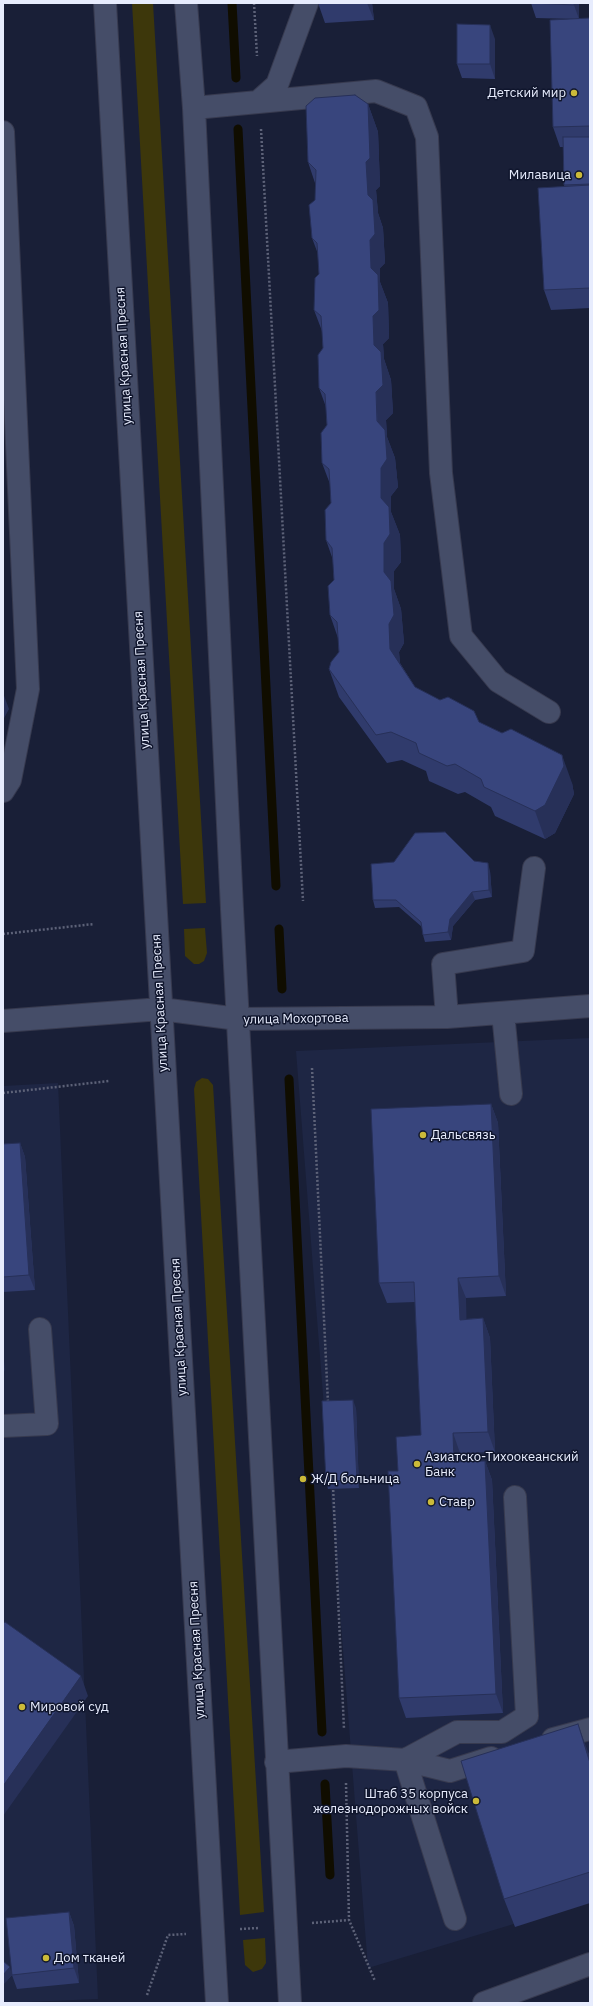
<!DOCTYPE html>
<html>
<head>
<meta charset="utf-8">
<style>
	body { margin:0 }
	#map { position:relative; width:593px; height:2006px; overflow:hidden; background:#191f37; font-family:"IBM Plex Sans",sans-serif }
	canvas { display:block }
	.frame { position:absolute; inset:0; border:4px solid #e7ecfd; pointer-events:none }
</style>
</head>
<body>
<div id="map">
<canvas width="593" height="2006"></canvas>
<div class="frame"></div>
</div>
<script>
const ctx = document.querySelector('canvas').getContext('2d');
ctx.lineJoin = 'round';
function paint(path, color) { ctx.fillStyle = color; ctx.fill(path, 'evenodd'); }
const poly = rows => new Path2D(rows.map(r => 'M' + r).join(''));
function stroke(path, color, width, dash) { ctx.strokeStyle = color; ctx.lineWidth = width; ctx.lineCap = dash ? 'butt' : 'round'; ctx.setLineDash(dash || []); ctx.stroke(path); }
function write(font, color, halo, rows, align = 'center') {
  ctx.font = font + ' "IBM Plex Sans",sans-serif'; ctx.lineWidth = 3; ctx.setLineDash([]); ctx.textBaseline = 'middle'; ctx.strokeStyle = halo; ctx.fillStyle = color; for (const [text, x, y, turn = 0] of rows) {
    ctx.save(); ctx.translate(x, y); ctx.rotate((+turn || 0) * Math.PI / 180); ctx.textAlign = isNaN(turn) ? turn : align; if (halo) ctx.strokeText(text, 0, 0); ctx.fillText(text, 0, 0); ctx.restore();
  }
}
paint(poly([
	[590,1038,590,1901,368,1968,296,1051],
	[58,1083,98,1999,3,2003,3,1086]
]), '#1e2644');
paint(poly([
	[132,3,153,3,206,903,183,904],
	[205,928,207,953,204,961,199,964,194,964,185,956,184,929],
	[202,1078,208,1079,213,1085,264,1912,240,1915,194,1089,196,1082],
	[265,1938,266,1963,262,1969,253,1972,245,1965,243,1940]
]), '#3d370b');
stroke(poly([
	[232,3,236,78],
	[238,129,276,886],
	[279,929,282,989],
	[289,1079,322,1732],
	[325,1784,330,1875]
]), '#100d00', 9);
const minor = poly([
	[105,3,217,2003],
	[186,3,194,108,232,909,290,2003],
	[259,101,277,85,307,3],
	[194,108,376,91,416,107,427,137,441,473,461,636,498,681,549,712],
	[3,132,28,689,10,780,3,791],
	[503,1013,511,1094],
	[447,1017,443,964,523,951,534,868],
	[3,1021,161,1009,238,1019,447,1017,590,1006],
	[3,1426,47,1424,40,1329],
	[553,1739,590,1729],
	[491,1758,450,1771,405,1760,457,1732,502,1732,527,1716,515,1497],
	[276,1762,346,1756,405,1760,455,1919],
	[484,2003,590,1964]
]);
stroke(minor, '#373a4f', 24);
stroke(poly([
	[254,3,257,56],
	[261,129,303,901],
	[3,934,94,924],
	[312,1068,328,1403],
	[3,1093,109,1081],
	[333,1486,344,1729],
	[346,1783,349,1920,375,1981],
	[312,1923,349,1920],
	[240,1929,259,1928],
	[147,1995,168,1935,186,1934]
]), '#5d6278', 2.5, [2, 2]);
stroke(minor, '#454d68', 22);
paint(poly([
	[318,3,372,3,374,20,325,23],
	[531,3,579,3,579,19,590,18,590,308,551,310,544,290,564,186,564,185,563,147,560,147,553,127,574,19,536,18],
	[495,39,495,79,462,78,457,64],
	[368,104,378,132,380,186,376,190,378,213,383,228,385,263,380,268,380,282,388,303,389,338,383,344,384,359,391,380,393,413,386,420,387,437,395,458,398,487,391,496,391,512,400,535,401,562,394,571,394,589,401,609,404,643,399,652,400,663,415,687,479,722,572,783,574,794,555,833,545,839,495,816,491,807,465,792,458,794,429,781,426,771,402,760,387,763,339,697,329,669,339,652,338,638,330,615,334,580,333,560,326,540,331,503,330,484,322,463,327,425,326,407,319,388,323,348,322,331,314,310,319,274,318,254,312,238,315,200,315,183,308,162],
	[474,861,490,871,492,897,475,900,453,926,451,940,425,942,423,935,422,927,399,907,375,908,373,900],
	[491,1104,498,1123,506,1296,466,1298,466,1319,483,1318,490,1338,495,1452,460,1453,461,1462,485,1461,492,1480,503,1713,406,1718,399,1698,398,1471,421,1435,415,1302,387,1303,379,1283],
	[20,1143,25,1157,35,1290,3,1292,3,1144],
	[356,1408,359,1488,328,1489,326,1481],
	[588,1752,590,1758,590,1903,515,1927,504,1899],
	[69,1912,74,1926,79,1983,17,1989,12,1975,3,1985,12,1974]
]), '#303b6c');
paint(poly([
	[367,3,372,3,374,20],
	[574,3,579,3,579,19,574,5],
	[490,25,495,39,495,79,490,64],
	[368,104,378,132,380,186,376,190,378,213,383,228,385,263,380,268,380,282,388,303,389,338,383,344,384,359,391,380,393,413,386,420,387,437,395,458,398,487,391,496,391,512,400,535,401,562,394,571,394,589,401,609,404,643,399,652,401,677,390,649,384,572,381,498,366,162],
	[3,693,9,709,3,720],
	[562,755,572,783,574,794,555,833,545,839,535,811],
	[488,863,490,871,492,897,489,890],
	[472,892,475,900,453,926,451,940,448,932,450,919],
	[491,1104,498,1123,506,1296,499,1276],
	[20,1143,25,1157,35,1290,29,1275],
	[458,1278,466,1298,467,1339,460,1320],
	[483,1318,490,1338,495,1452,488,1432],
	[3,1349,5,1372,3,1367],
	[353,1400,356,1408,359,1488,357,1480],
	[453,1433,460,1453,462,1482,454,1462],
	[485,1461,492,1480,503,1713,496,1694],
	[81,1676,88,1696,3,1816,3,1786],
	[578,1724,588,1752,590,1758,590,1763],
	[69,1912,74,1926,79,1983,74,1968],
	[10,1967,12,1975,3,1985,3,1975]
]), '#273058');
const building = poly([
	[531,3,574,3,574,5,531,3],
	[590,18,590,126,553,127,550,20,590,18],
	[457,24,490,25,490,64,457,64,457,24],
	[355,95,368,104,370,158,366,162,368,195,373,200,375,234,370,240,371,268,378,275,379,310,373,316,374,345,381,352,383,385,376,392,377,421,385,430,387,459,381,468,381,498,389,507,390,534,384,543,384,572,391,581,394,615,389,624,390,649,415,687,440,700,448,697,474,711,479,722,502,733,511,729,562,755,564,766,545,805,535,811,484,787,481,779,455,764,447,766,419,753,416,743,391,732,376,735,329,669,331,662,339,652,337,622,330,615,328,586,334,580,332,548,326,540,325,510,331,503,329,469,322,463,321,433,327,425,325,394,319,388,318,355,323,348,321,316,314,310,315,278,319,274,317,243,312,238,309,205,315,200,316,170,308,162,306,106,315,98,355,95],
	[563,137,590,137,590,184,564,185,563,137],
	[590,185,590,288,544,290,538,188,590,185],
	[445,832,474,861,488,863,489,890,472,892,450,919,448,932,423,935,421,922,396,900,373,900,371,864,394,862,415,833,445,832],
	[491,1104,499,1276,458,1278,460,1320,483,1318,488,1432,453,1433,454,1462,485,1461,496,1694,399,1698,388,1471,398,1471,396,1437,421,1435,414,1282,379,1283,371,1109,491,1104],
	[20,1143,29,1275,3,1277,3,1144,20,1143],
	[353,1400,357,1480,326,1481,322,1401,353,1400],
	[5,1622,81,1676,3,1786,3,1624,5,1622],
	[578,1724,590,1763,590,1872,504,1899,461,1761,578,1724],
	[69,1912,74,1968,12,1975,6,1918,69,1912],
	[3,1961,10,1967,3,1975,3,1961]
]);
paint(building, '#38457d');
stroke(building, '#273058', 1);
for (const [x, y, r, color] of [
	[574,93,4,"#cbba39"],
	[579,175,4,"#cbba39"],
	[423,1135,4,"#cbba39"],
	[417,1464,4,"#cbba39"],
	[303,1479,4,"#cbba39"],
	[431,1502,4,"#cbba39"],
	[22,1707,4,"#cbba39"],
	[476,1801,4,"#cbba39"],
	[46,1958,4,"#cbba39"]
]) { const dot = new Path2D(); dot.arc(x, y, r, 0, 2 * Math.PI); ctx.fillStyle = color; ctx.fill(dot); stroke(dot, '#10162d', 1.5); }
write('13px', '#e7ecfd', '#10162d', [
	["Детский мир",566,93,"right"],
	["Милавица",571,175,"right"],
	["Дальсвязь",431,1135],
	["Азиатско-Тихоокеанский",425,1457],
	["Банк",425,1472],
	["Ж/Д больница",311,1479],
	["Ставр",439,1502],
	["Мировой суд",30,1707],
	["Штаб 35 корпуса",468,1794,"right"],
	["железнодорожных войск",468,1809,"right"],
	["Дом тканей",54,1958]
], 'left');
write('13px', '#e7ecfd', '#10162d', [
	["улица Красная Пресня",124,356,-93],
	["улица Красная Пресня",142,680,-93],
	["улица Красная Пресня",160,1003,-93],
	["улица Мохортова",296,1019,-1],
	["улица Красная Пресня",179,1327,-93],
	["улица Красная Пресня",197,1650,-93]
]);
</script>
</body>
</html>
